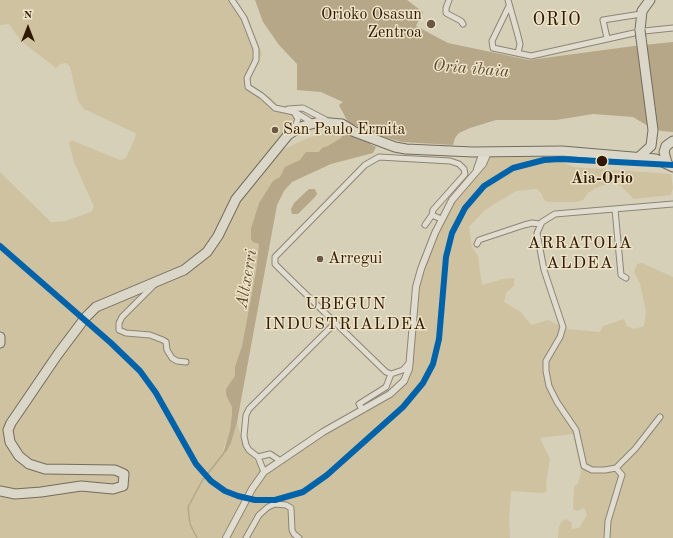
<!DOCTYPE html>
<html>
<head>
<meta charset="utf-8">
<style>
	body { margin:0 }
	#map { position:relative; width:673px; height:538px; overflow:hidden; background:#d7d0b8; font-family:"Old Standard TT",serif }
	canvas { display:block }
	.north { position:absolute; left:8px; top:8px; width:40px; height:40px; -webkit-text-stroke:3px #ede4c8; paint-order:stroke; rotate:0deg; font-size:11px; font-weight:700; line-height:16px; text-align:center; color:#311805 }
	.north::after { content:''; display:block; margin:auto; width:14px; height:18px; background:#311805; clip-path:polygon(50% 0,100% 100%,50% 72%,0 100%) }
</style>
</head>
<body>
<div id="map">
<canvas width="673" height="538"></canvas>
<div class="north">N</div>
</div>
<script>
const ctx = document.querySelector('canvas').getContext('2d');
ctx.lineJoin = 'round';
function paint(path, color) { ctx.fillStyle = color; ctx.fill(path, 'evenodd'); }
const poly = rows => new Path2D(rows.map(r => 'M' + r).join(''));
function stroke(path, color, width, dash) { ctx.strokeStyle = color; ctx.lineWidth = width; ctx.lineCap = dash ? 'butt' : 'round'; ctx.setLineDash(dash || []); ctx.stroke(path); }
function write(font, color, halo, rows, align = 'center') {
  ctx.font = font + ' "Old Standard TT",serif'; ctx.lineWidth = 3; ctx.setLineDash([]); ctx.textBaseline = 'middle'; ctx.strokeStyle = halo; ctx.fillStyle = color; for (const [text, x, y, turn = 0] of rows) {
    ctx.save(); ctx.translate(x, y); ctx.rotate((+turn || 0) * Math.PI / 180); ctx.textAlign = isNaN(turn) ? turn : align; if (halo) ctx.strokeText(text, 0, 0); ctx.fillText(text, 0, 0); ctx.restore();
  }
}
paint(poly([
	[0,0,236,0,248,17,262,54,251,73,250,85,270,97,278,105,286,107,296,119,280,151,308,138,334,130,356,138,361,127,348,122,339,105,343,102,321,92,368,102,358,139,271,185,259,203,256,213,259,244,256,271,242,346,235,367,235,376,226,395,232,407,232,414,230,430,223,450,227,451,231,443,237,422,244,448,259,465,264,466,387,393,402,380,408,356,417,274,427,246,441,214,453,194,486,164,490,157,553,157,573,167,671,174,673,188,671,195,634,199,621,186,616,184,607,184,594,189,588,193,583,200,577,202,548,202,544,200,542,194,537,189,516,191,485,210,469,227,472,247,478,256,482,285,503,279,514,278,514,286,506,293,504,302,521,312,531,325,548,320,568,329,600,332,603,326,624,319,627,326,634,329,644,326,646,312,640,284,634,272,637,264,642,263,673,277,673,538,558,538,559,527,561,522,566,519,572,523,571,529,579,528,587,515,584,508,577,511,573,509,574,487,578,483,581,472,573,434,540,438,550,459,546,483,547,491,543,493,511,491,509,519,510,538,0,538,0,172,51,222,65,221,91,212,94,207,74,162,69,143,71,140,120,160,126,158,136,136,135,133,84,109,78,101,70,67,66,63,60,64,56,68,21,41,9,24,0,25]
]), '#cec2a1');
paint(poly([
	[255,0,407,0,423,12,416,26,448,43,529,60,634,46,673,42,673,132,661,131,648,126,633,117,593,114,556,120,496,120,470,128,459,133,455,138,453,145,402,142,374,134,370,144,376,147,373,153,331,164,292,182,284,191,277,205,237,422,231,443,227,451,223,454,230,430,232,414,232,407,226,395,226,389,235,376,235,367,242,346,256,271,259,244,253,242,251,239,251,229,259,203,273,181,280,177,285,167,300,160,306,152,319,152,322,148,328,146,341,138,344,133,356,138,361,128,348,122,339,105,343,102,321,92,297,90,297,64,279,45,263,22],
	[309,189,315,189,317,194,315,197,298,214,292,214,291,209,294,203]
]), '#b5a788');
stroke(poly([
	[197,538,190,524,188,507,202,481,224,453]
]), '#b5a788', 1.5);
const minor = poly([
	[232,0,244,18,256,49,256,60,247,78,248,87,262,96,275,108,294,112,298,119,294,129],
	[449,0,446,8,446,13,461,21,463,24],
	[508,0,517,32,520,44,518,53],
	[509,6,492,41,493,48,531,56,634,33],
	[644,31,673,28],
	[607,38,603,20,641,14],
	[288,109,303,108,326,120],
	[295,112,313,123],
	[615,209,621,275,626,278],
	[425,225,432,215],
	[477,244,479,240,524,225,532,223,540,224],
	[154,285,122,317,119,323,119,330,126,333,150,335,163,340,166,342,167,350,172,358,177,361,186,362],
	[410,362,403,370,391,374,386,372,285,274,275,264,275,257,365,165,379,157,450,161,459,164,464,169,465,174,433,210,432,215,441,219],
	[362,409,359,404,386,387,391,374],
	[660,417,635,449,616,468,605,470,592,470,584,466,576,430,557,402,549,386,546,371,546,361,560,337,563,327,544,270,537,233,542,222,555,214,673,204],
	[258,457,270,454,279,460],
	[264,472,258,457,249,450,246,445,244,436,246,415,249,409,335,323],
	[246,538,259,515,268,507,275,504,286,505,291,508,292,530,294,534,299,538],
	[607,538,608,521,621,478,622,475,616,468]
]);
const tertiary = poly([
	[477,169,483,152],
	[226,538,252,489,264,472,323,432,390,394,404,381,409,369,416,287,421,269,435,233,452,200,483,164,488,152]
]);
const trunk = poly([
	[640,30,642,11,650,0],
	[347,129,395,147,406,149,473,152,562,151,656,159,673,167],
	[639,157,651,146,653,130,641,38],
	[667,163,664,152,666,146,673,141],
	[0,337,0,343],
	[0,491,15,494,41,492,81,486,113,489,123,486,124,474,115,470,45,469,29,464,19,456,10,442,8,430,11,423,58,354,85,318,96,307,184,270,207,252,218,236,236,199,288,135,300,127,319,122,342,124,352,130]
]);
stroke(minor, '#8c8575', 7);
stroke(tertiary, '#8c8575', 8);
stroke(trunk, '#746c5d', 11);
stroke(minor, '#e0dcd0', 5);
stroke(tertiary, '#e0dcd0', 6);
stroke(trunk, '#dad6c8', 9);
const trunkBridge = poly([
	[640,30,641,38]
]);
stroke(trunkBridge, '#746c5d', 11, []);
stroke(trunkBridge, '#dad6c8', 9);
stroke(poly([
	[0,246,111,343,140,371,156,393,196,464,211,481,225,491,238,496,255,500,275,500,303,492,327,475,403,407,423,383,433,364,439,339,446,257,452,233,465,208,484,186,513,168,544,160,560,159,673,165]
]), '#0063a9', 6);
for (const [x, y, r, color] of [
	[431,24,5,"#6b5844"],
	[275,130,4,"#6b5844"],
	[602,161,6,"#311805"],
	[320,259,4,"#6b5844"]
]) { const dot = new Path2D(); dot.arc(x, y, r, 0, 2 * Math.PI); ctx.fillStyle = color; ctx.fill(dot); stroke(dot, '#ede4c8', 1.5); }
write('16px', '#311805', '#ede4c8', [
	["Orioko Osasun",422,15,"right"],
	["Zentroa",422,33,"right"],
	["San Paulo Ermita",283,130],
	["Arregui",328,259]
], 'left');
write('bold 16px', '#311805', '#ede4c8', [
	["Aia-Orio",602,179]
]);
write('italic 17px', '#604a31', '#ede4c8', [
	["Oria ibaia",471,69,5],
	["Altxerri",247,279,-80]
]);
ctx.letterSpacing = '1px';
write('17px', '#311805', '#ede4c8', [
	["ARRATOLA",580,244],
	["ALDEA",580,264],
	["UBEGUN",346,305],
	["INDUSTRIALDEA",346,325]
]);
ctx.letterSpacing = '0px';
ctx.letterSpacing = '1px';
write('18px', '#311805', '#ede4c8', [
	["ORIO",557,20]
]);
ctx.letterSpacing = '0px';
</script>
</body>
</html>
